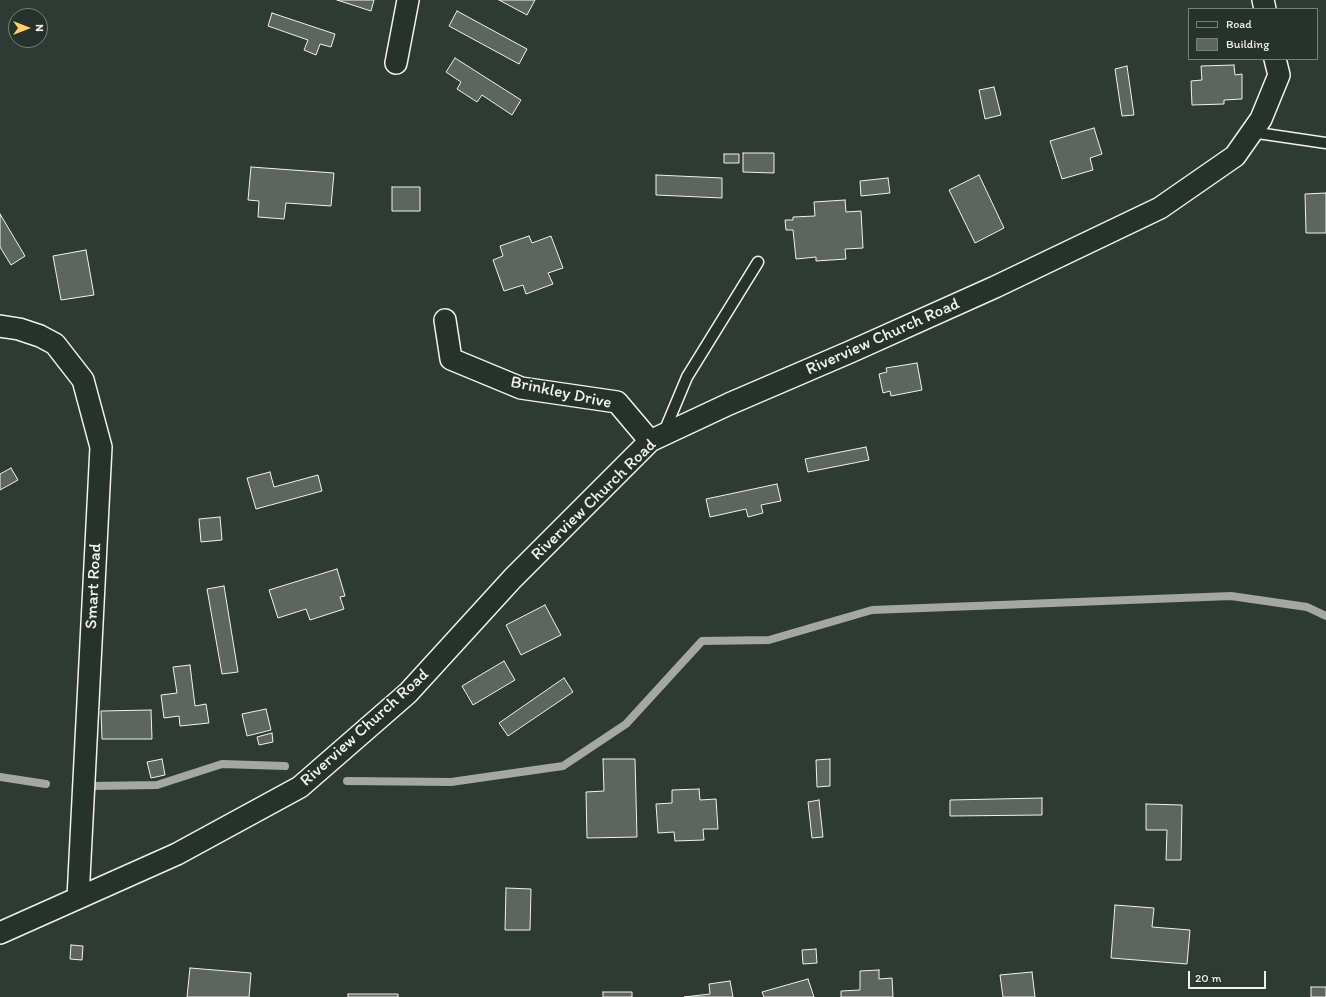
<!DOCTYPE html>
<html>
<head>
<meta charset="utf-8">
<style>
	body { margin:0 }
	#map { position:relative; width:1326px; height:997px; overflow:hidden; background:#2e3b34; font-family:Itim,sans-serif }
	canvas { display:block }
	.legend { position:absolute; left:1188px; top:8px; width:130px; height:52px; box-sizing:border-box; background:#26332d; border:1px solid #787f78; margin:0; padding:5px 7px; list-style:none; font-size:12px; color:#f4f1e8 }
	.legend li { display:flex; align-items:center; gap:8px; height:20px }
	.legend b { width:20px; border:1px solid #787f78 }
	.north { position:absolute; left:8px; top:8px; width:40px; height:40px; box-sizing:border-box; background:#26332d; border:1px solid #787f78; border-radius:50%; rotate:90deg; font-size:11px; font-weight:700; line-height:16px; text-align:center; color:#f4f1e8 }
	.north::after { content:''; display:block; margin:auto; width:14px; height:18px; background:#ffd166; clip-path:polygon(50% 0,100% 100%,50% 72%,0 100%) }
	.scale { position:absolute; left:1188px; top:971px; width:78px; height:18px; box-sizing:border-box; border:2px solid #f4f1e8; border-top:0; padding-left:5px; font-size:12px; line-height:14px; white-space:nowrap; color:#f4f1e8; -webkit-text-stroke:3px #26332d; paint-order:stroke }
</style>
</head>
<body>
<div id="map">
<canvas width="1326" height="997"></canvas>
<ul class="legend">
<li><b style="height:5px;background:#26332d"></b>Road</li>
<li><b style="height:11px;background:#5c655e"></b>Building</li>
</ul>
<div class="north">N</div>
<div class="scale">20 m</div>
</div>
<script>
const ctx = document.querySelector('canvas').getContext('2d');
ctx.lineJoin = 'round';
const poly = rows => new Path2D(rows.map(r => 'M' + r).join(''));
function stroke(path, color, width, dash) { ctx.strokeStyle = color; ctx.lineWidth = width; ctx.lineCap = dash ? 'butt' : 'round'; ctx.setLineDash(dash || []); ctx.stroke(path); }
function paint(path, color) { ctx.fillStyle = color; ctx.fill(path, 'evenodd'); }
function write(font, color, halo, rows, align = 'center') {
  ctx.font = font + ' Itim,sans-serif'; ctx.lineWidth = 3; ctx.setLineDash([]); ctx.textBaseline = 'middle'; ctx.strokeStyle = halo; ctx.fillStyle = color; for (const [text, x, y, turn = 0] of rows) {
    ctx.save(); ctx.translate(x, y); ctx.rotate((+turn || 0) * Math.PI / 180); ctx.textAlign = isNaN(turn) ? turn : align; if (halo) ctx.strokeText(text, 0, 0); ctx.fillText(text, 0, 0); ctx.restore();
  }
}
stroke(poly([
	[0,777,46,784],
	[347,781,451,782,563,766,626,724,702,641,769,640,872,610,1231,596,1307,607,1326,616],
	[91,786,157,785,222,764,285,766]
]), '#a4a8a0', 8);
const building = poly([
	[337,0,374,0,371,11,337,0],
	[499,0,535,0,527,15,499,0],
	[457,11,527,49,519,64,449,26,457,11],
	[272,13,335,34,331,47,320,44,316,55,304,50,308,40,268,26,272,13],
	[455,58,521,100,512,115,482,95,477,102,457,89,461,82,446,72,455,58],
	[1234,65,1235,75,1242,74,1242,99,1224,100,1224,104,1192,105,1191,81,1202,80,1201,66,1234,65],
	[1127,66,1134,115,1122,116,1115,69,1127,66],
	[994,87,1001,115,985,119,979,90,994,87],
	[1094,128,1102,154,1090,158,1093,170,1062,179,1050,141,1094,128],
	[743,153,774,153,774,173,743,172,743,153],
	[724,154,739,154,739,163,724,163,724,154],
	[251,167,334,173,331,206,286,203,284,219,258,217,259,201,248,200,251,167],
	[656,175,722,178,722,198,656,195,656,175],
	[979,175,1004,228,975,243,949,190,979,175],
	[888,178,890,193,861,196,860,181,888,178],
	[392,187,420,187,420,211,392,211,392,187],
	[1326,193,1326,233,1306,233,1305,194,1326,193],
	[845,200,846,212,861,211,863,248,845,249,846,259,816,261,816,257,796,259,793,230,786,230,785,220,793,220,793,217,815,216,814,202,845,200],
	[0,214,25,256,11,265,0,247,0,214],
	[529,236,532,243,551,236,563,268,548,273,553,284,526,294,523,285,504,291,493,260,503,256,500,246,529,236],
	[86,250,94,295,61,300,53,256,86,250],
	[917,363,922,390,891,396,890,391,883,393,879,374,887,372,886,368,917,363],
	[866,447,869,460,808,472,805,459,866,447],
	[11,468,18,480,0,490,0,474,11,468],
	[270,472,274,487,318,475,322,491,256,509,247,478,270,472],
	[777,484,781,501,761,505,763,513,748,517,746,509,710,517,706,499,777,484],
	[220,517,222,540,201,542,199,519,220,517],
	[337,569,345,596,340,597,344,609,310,620,306,609,278,618,269,590,337,569],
	[224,586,238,672,222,674,207,589,224,586],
	[545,605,561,635,521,655,506,625,545,605],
	[504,661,515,680,473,705,462,686,504,661],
	[190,665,195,706,206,704,209,723,180,726,179,716,164,718,161,695,177,693,173,667,190,665],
	[564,678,573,692,508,736,499,723,564,678],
	[266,709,271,730,247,736,242,714,266,709],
	[151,710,152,739,102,739,101,711,151,710],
	[272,733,273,742,259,745,257,737,272,733],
	[162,759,165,775,151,778,147,762,162,759],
	[603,759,635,759,637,837,587,838,586,792,604,791,603,759],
	[830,759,830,786,817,787,816,760,830,759],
	[699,789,700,800,716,799,718,829,703,829,704,840,675,841,674,832,658,833,656,804,672,803,672,790,699,789],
	[1042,798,1042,815,950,816,950,800,1042,798],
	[819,800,823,837,812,838,808,802,819,800],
	[1146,804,1182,805,1181,860,1166,860,1167,830,1146,830,1146,804],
	[506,888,531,889,530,930,505,930,506,888],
	[1115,905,1154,908,1152,927,1190,930,1187,964,1111,958,1115,905],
	[71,945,83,946,82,960,70,959,71,945],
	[816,949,817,963,803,964,802,950,816,949],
	[190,968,251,973,249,997,187,997,190,968],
	[879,970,879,979,892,978,893,997,841,997,841,991,860,990,860,971,879,970],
	[1032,972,1035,997,1003,997,1000,975,1032,972],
	[808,979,814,997,764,997,762,992,808,979],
	[730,981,733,997,684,997,710,994,709,984,730,981],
	[1311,987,1326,987,1326,997,1311,997,1311,987],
	[603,992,632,992,632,997,603,997,603,992],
	[348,994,398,994,398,997,348,997,348,994]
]);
paint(building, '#5c655e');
stroke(building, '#f4f1e8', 1);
const service = poly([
	[1251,132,1326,143],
	[664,432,687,377,758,262]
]);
const minor = poly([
	[1263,0,1265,9],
	[396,63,408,0],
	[445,320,451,359,521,388,617,402,650,441],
	[0,326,19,329,40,336,55,344,83,380,101,447,78,898],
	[0,933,177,854,300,787,408,693,513,578,650,441,729,404,850,352,995,287,1160,208,1235,156,1261,119,1279,75,1275,59]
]);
stroke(service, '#f4f1e8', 13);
stroke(minor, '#f4f1e8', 24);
stroke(service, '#26332d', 10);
stroke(minor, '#26332d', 21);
write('17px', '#f4f1e8', '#26332d', [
	["Riverview Church Road",883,337,-24],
	["Brinkley Drive",561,393,12],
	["Riverview Church Road",594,500,-44],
	["Smart Road",94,586,-87],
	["Riverview Church Road",365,728,-42]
]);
</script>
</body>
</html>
